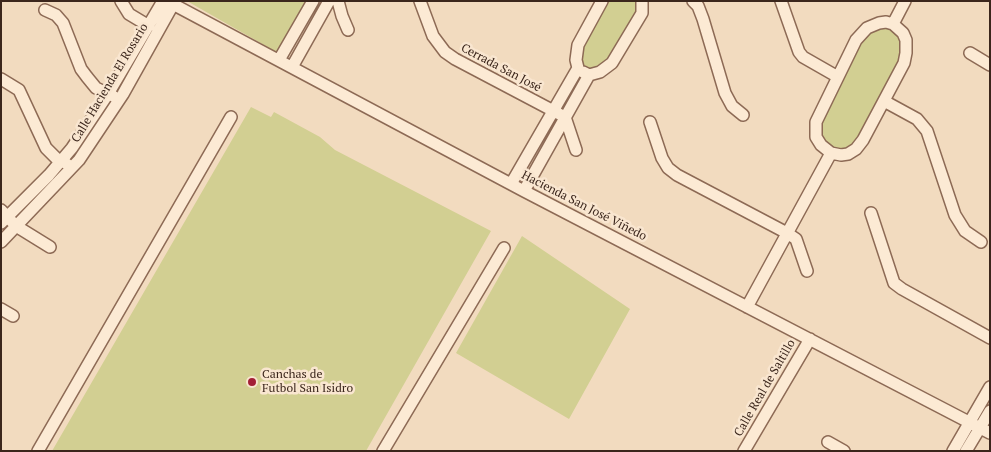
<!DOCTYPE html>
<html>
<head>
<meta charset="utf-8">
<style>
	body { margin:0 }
	#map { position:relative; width:991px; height:452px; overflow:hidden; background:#f2dbbf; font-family:"PT Serif",serif }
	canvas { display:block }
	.frame { position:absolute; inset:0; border:2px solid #3b261c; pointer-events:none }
</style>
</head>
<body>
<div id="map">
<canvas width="991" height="452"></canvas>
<div class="frame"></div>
</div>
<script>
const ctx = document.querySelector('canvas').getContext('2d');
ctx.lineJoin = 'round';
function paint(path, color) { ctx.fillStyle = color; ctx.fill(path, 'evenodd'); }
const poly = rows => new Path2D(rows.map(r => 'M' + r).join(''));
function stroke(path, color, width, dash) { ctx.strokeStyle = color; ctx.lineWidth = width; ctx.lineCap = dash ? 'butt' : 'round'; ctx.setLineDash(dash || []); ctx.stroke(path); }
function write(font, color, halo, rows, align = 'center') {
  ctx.font = font + ' "PT Serif",serif'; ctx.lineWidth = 5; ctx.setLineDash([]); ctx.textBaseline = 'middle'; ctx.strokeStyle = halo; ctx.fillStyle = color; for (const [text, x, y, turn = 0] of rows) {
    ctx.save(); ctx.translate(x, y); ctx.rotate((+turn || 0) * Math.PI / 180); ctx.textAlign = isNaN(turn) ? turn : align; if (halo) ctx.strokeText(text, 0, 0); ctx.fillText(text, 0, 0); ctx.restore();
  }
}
paint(poly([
	[187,1,308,1,278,53],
	[603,1,640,1,641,3,616,54,599,70,582,68,580,45],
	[887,25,901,34,902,62,861,140,847,152,829,150,818,131,867,30],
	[251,107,271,117,274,112,320,137,335,150,491,231,366,451,52,451],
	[522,236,630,309,569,419,456,353]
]), '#d2cf92');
const minor = poly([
	[121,1,129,14,149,26],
	[167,1,524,191,990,433],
	[338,1,342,16,348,30],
	[420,1,433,36,445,52,455,59,565,117,576,150],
	[693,1,698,6,703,19,725,93,732,106,743,115],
	[781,1,799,52,803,57,838,77],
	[45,10,56,15,63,23,81,69,87,77,96,88,113,96],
	[886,22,893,24,903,33,906,40,906,53,904,63,863,140,856,149,848,154,841,155,831,153,821,145,816,137,816,122,856,40,867,28,879,23,886,22],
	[893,24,905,1],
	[970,53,990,65],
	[279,60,313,1],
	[292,67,329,1],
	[583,72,589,75,600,72,612,63,642,13,642,1],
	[1,79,19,90,46,148,56,158,67,164],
	[884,101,917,119,927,131,955,215,965,231,981,242],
	[650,122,662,158,668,168,677,175,787,233,796,239,807,271],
	[511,184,578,68,576,60,578,45,602,1],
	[524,191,589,75],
	[1,210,16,226,50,247],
	[871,213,894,283,902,289,990,338],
	[1,223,49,175,72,148,108,94,163,1],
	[1,242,79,160,123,94,175,1],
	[747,307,831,153],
	[1,309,13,316],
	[828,442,844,451],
	[38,451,231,117],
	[383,451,504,248],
	[744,451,810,339],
	[953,451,990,387],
	[966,451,990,411]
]);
stroke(minor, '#8d6a55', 14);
stroke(minor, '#fcead4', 11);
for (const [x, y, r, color] of [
	[252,382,5,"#a31f35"]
]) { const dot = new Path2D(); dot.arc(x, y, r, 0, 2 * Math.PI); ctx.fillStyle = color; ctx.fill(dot); stroke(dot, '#f9e6d0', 2); }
write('12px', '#3b261c', '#f9e6d0', [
	["Cerrada San José",501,68,28],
	["Calle Hacienda El Rosario",110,83,-59],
	["Hacienda San José Viñedo",584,206,27],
	["Calle Real de Saltillo",765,388,-60]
]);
write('12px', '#3b261c', '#f9e6d0', [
	["Canchas de",262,375],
	["Futbol San Isidro",262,389]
], 'left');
</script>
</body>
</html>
